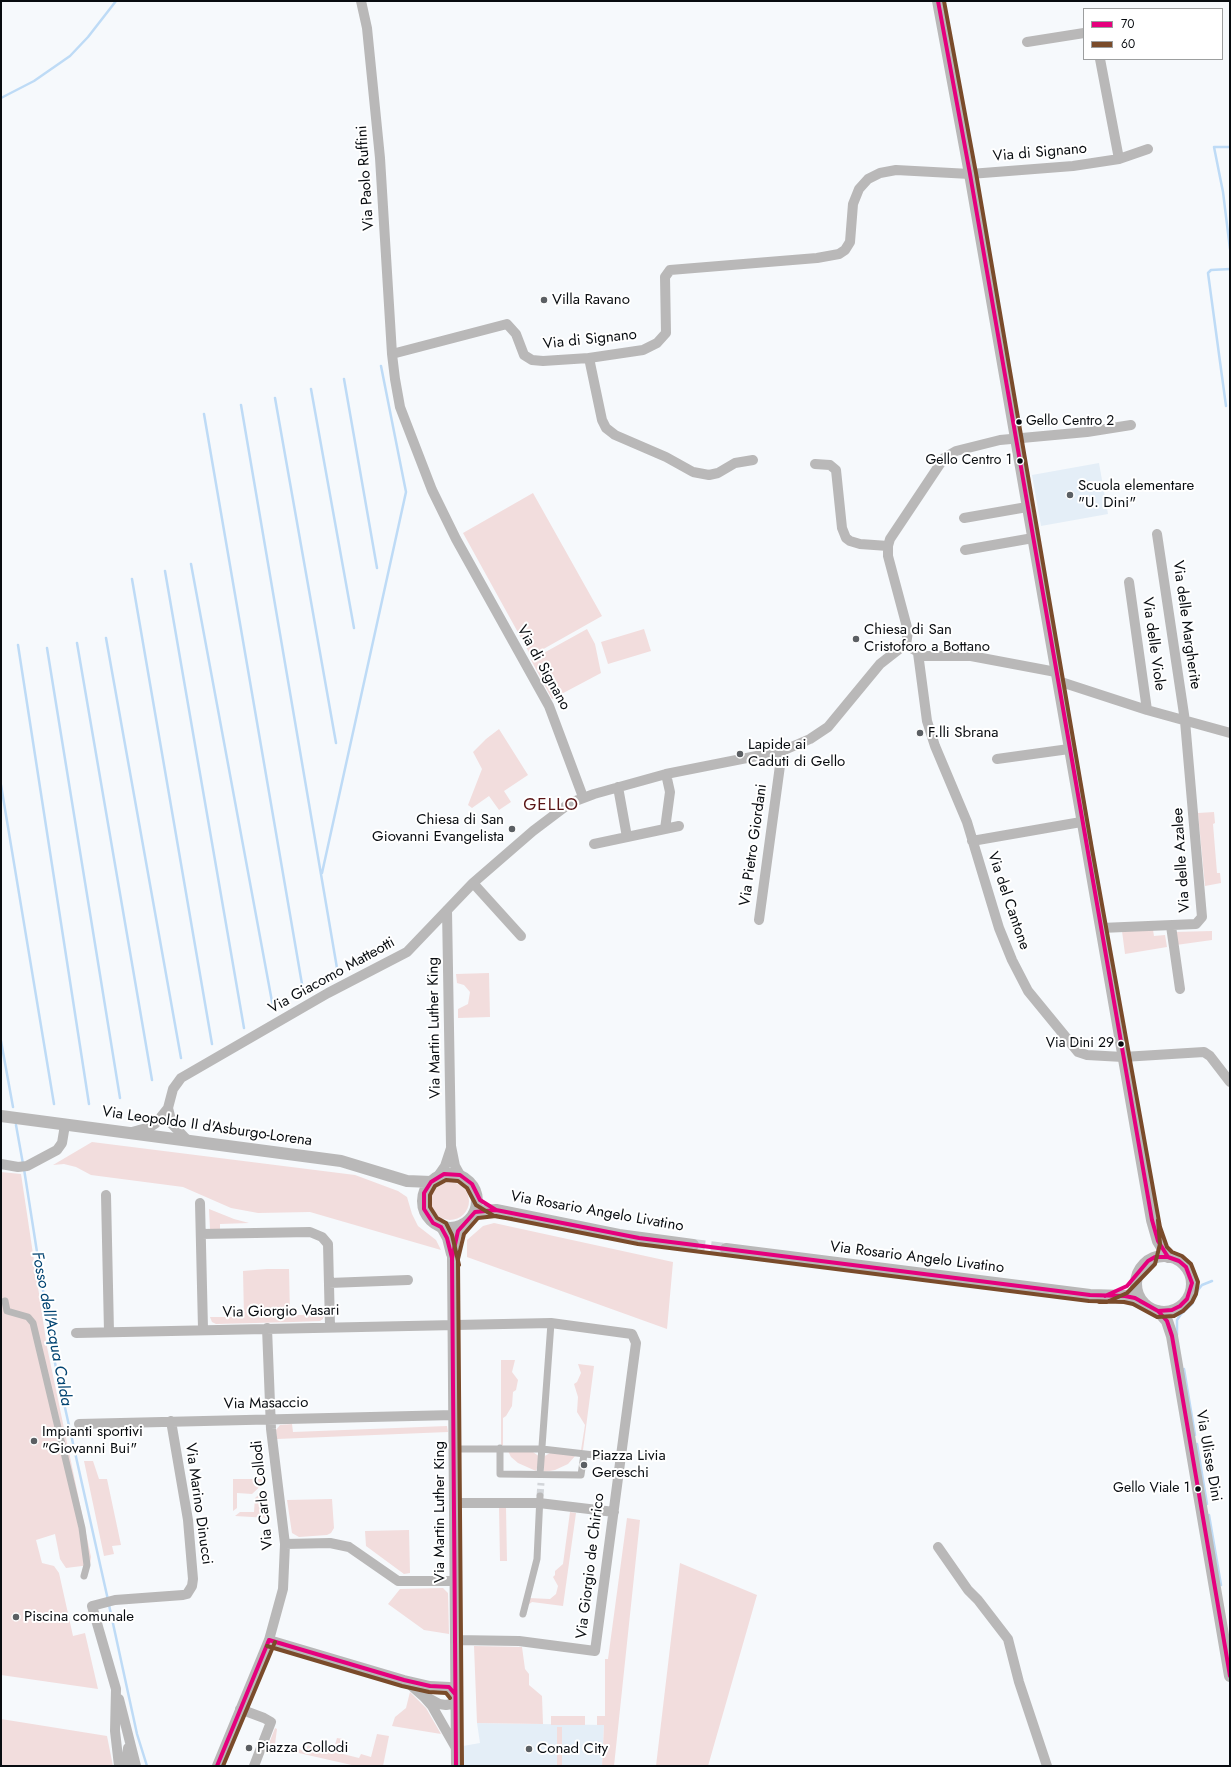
<!DOCTYPE html>
<html>
<head>
<meta charset="utf-8">
<style>
	body { margin:0 }
	#map { position:relative; width:1231px; height:1767px; overflow:hidden; background:#f6f9fc; font-family:Jost,sans-serif }
	canvas { display:block }
	.frame { position:absolute; inset:0; border:2px solid #080c10; pointer-events:none }
	.legend { position:absolute; left:1083px; top:8px; width:140px; height:52px; box-sizing:border-box; background:#fff; border:1px solid #9c9e9f; margin:0; padding:5px 7px; list-style:none; font-size:12px; color:#080c10 }
	.legend li { display:flex; align-items:center; gap:8px; height:20px }
	.legend b { width:20px; border:1px solid #9c9e9f }
</style>
</head>
<body>
<div id="map">
<canvas width="1231" height="1767"></canvas>
<div class="frame"></div>
<ul class="legend">
<li><b style="height:5px;background:#e5007d"></b>70</li>
<li><b style="height:5px;background:#7a4b2a"></b>60</li>
</ul>
</div>
<script>
const ctx = document.querySelector('canvas').getContext('2d');
ctx.lineJoin = 'round';
function paint(path, color) { ctx.fillStyle = color; ctx.fill(path, 'evenodd'); }
const poly = rows => new Path2D(rows.map(r => 'M' + r).join(''));
function stroke(path, color, width, dash) { ctx.strokeStyle = color; ctx.lineWidth = width; ctx.lineCap = dash ? 'butt' : 'round'; ctx.setLineDash(dash || []); ctx.stroke(path); }
function write(font, color, halo, rows, align = 'center') {
  ctx.font = font + ' Jost,sans-serif'; ctx.lineWidth = 4; ctx.setLineDash([]); ctx.textBaseline = 'middle'; ctx.strokeStyle = halo; ctx.fillStyle = color; for (const [text, x, y, turn = 0] of rows) {
    ctx.save(); ctx.translate(x, y); ctx.rotate((+turn || 0) * Math.PI / 180); ctx.textAlign = isNaN(turn) ? turn : align; if (halo) ctx.strokeText(text, 0, 0); ctx.fillText(text, 0, 0); ctx.restore();
  }
}
paint(poly([
	[1099,463,1108,514,1041,526,1032,475],
	[477,1723,604,1725,602,1766,464,1766,463,1746,480,1743]
]), '#e4eef7');
paint(poly([
	[533,493,602,616,531,656,463,533],
	[587,629,595,644,601,673,552,699,531,660],
	[644,629,651,651,608,664,601,642],
	[499,729,528,775,504,791,511,802,499,810,489,796,472,808,468,805,482,769,473,752,486,739],
	[1214,812,1215,823,1213,824,1217,873,1220,873,1221,883,1205,886,1198,813],
	[1153,930,1154,936,1165,935,1167,947,1125,954,1122,931],
	[1212,931,1212,940,1176,945,1174,932],
	[489,973,490,1017,458,1018,458,1009,468,1004,470,992,464,985,457,983,456,974],
	[92,1142,355,1175,398,1191,407,1197,412,1214,418,1226,436,1240,441,1250,310,1212,258,1213,231,1208,183,1187,91,1175,76,1167,64,1164,53,1165],
	[1,1172,21,1174,47,1347,91,1557,90,1565,66,1568,60,1559,55,1534,36,1540,42,1563,54,1566,59,1573,73,1636,85,1633,98,1689,1,1675],
	'431 1201a19 19 0 1 1 38 0a19 19 0 1 1-38 0Z',
	[209,1209,234,1219,249,1223,220,1224,220,1230,210,1229],
	[494,1223,673,1262,667,1329,467,1257,467,1240,483,1226],
	[267,1269,289,1269,290,1315,324,1315,323,1319,320,1321,293,1322,216,1324,212,1322,210,1317,244,1317,243,1271],
	[501,1360,515,1360,512,1372,518,1380,516,1390,513,1392,512,1406,506,1416,503,1418,503,1445,501,1445],
	[578,1364,594,1366,583,1450,581,1450,585,1425,577,1412,578,1397,574,1384,577,1382,581,1373],
	[292,1424,293,1432,447,1426,448,1432,277,1439,276,1430,280,1425],
	[508,1451,533,1452,540,1457,536,1471,518,1463,511,1457],
	[550,1453,576,1455,568,1464,555,1470,544,1472,543,1457],
	[84,1461,93,1461,99,1479,107,1479,121,1545,112,1546,114,1554,104,1556],
	[233,1479,268,1479,252,1494,237,1493,237,1508,233,1511],
	[265,1489,269,1518,235,1516,240,1512,254,1512,255,1498],
	[332,1499,334,1528,331,1533,327,1535,299,1537,292,1533,287,1500],
	[499,1507,506,1508,507,1561,500,1561],
	[570,1512,576,1513,563,1606,532,1602,528,1605,529,1598,550,1599,556,1594,558,1586,553,1577,555,1575,555,1571,563,1564],
	[627,1518,640,1520,614,1766,602,1766,604,1725,597,1725,597,1716,605,1716,605,1659,608,1659],
	[409,1530,410,1573,404,1574,366,1546,365,1531],
	[680,1563,757,1595,708,1766,656,1766],
	[443,1588,448,1593,449,1634,424,1630,388,1604,400,1589],
	[474,1646,522,1647,525,1669,529,1674,529,1685,542,1696,543,1724,477,1723],
	[410,1692,426,1708,441,1734,392,1726,395,1717,406,1708],
	[551,1716,585,1716,585,1725,551,1725],
	[1,1719,107,1736,113,1766,1,1766],
	[557,1727,562,1727,562,1766,557,1766],
	[275,1728,277,1729,275,1744,306,1751,308,1744,313,1746,313,1748,333,1752,337,1738,343,1739,339,1753,359,1758,361,1754,371,1757,377,1734,389,1736,383,1766,356,1766,268,1746]
]), '#f2dddd');
stroke(poly([
	[1,98,34,81,70,56,88,37,116,1],
	[1230,147,1214,147,1223,192,1230,249],
	[344,379,377,568],
	[311,389,354,628],
	[275,398,336,743],
	[241,405,338,974],
	[1226,406,1208,273,1211,270,1230,269],
	[204,414,303,990],
	[191,564,273,1007],
	[165,571,244,1028],
	[132,579,212,1044],
	[106,638,181,1058],
	[77,643,152,1080],
	[18,645,89,1104],
	[47,648,120,1098],
	[1,785,54,1104],
	[322,873,406,492,381,366],
	[1,1041,13,1107],
	[16,1125,23,1164],
	[24,1169,53,1354,108,1600],
	[1177,1335,1177,1320,1181,1314,1192,1304,1198,1290,1202,1285,1212,1281],
	[1184,1369,1195,1435],
	[1197,1444,1207,1504],
	[1209,1515,1221,1585],
	[109,1605,137,1734,147,1766]
]), '#bedbf6', 2.5);
stroke(poly([
	[540,1496,541,1483]
]), '#d2d5d9', 7, [7, 3.5]);
stroke(poly([
	[693,1245,726,1249]
]), '#d2d5d9', 12, [12, 6]);
stroke(poly([
	[5,1301,7,1311,28,1317,33,1323,82,1528,87,1565,84,1576],
	[500,1448,500,1474,581,1475,584,1454],
	[454,1449,542,1449,620,1458],
	[540,1474,551,1323],
	[523,1614,537,1559,540,1496]
]), '#b9b8b8', 7);
stroke(poly([
	[361,1,367,28,380,158,392,354],
	[1027,42,1084,33],
	[1100,59,1119,159],
	[589,358,602,420,606,428,615,435,666,457,693,472,709,475,718,473,735,463,753,460],
	[815,464,830,465,836,470,842,528,846,538,850,541,860,544,888,546],
	[964,518,1027,507],
	[965,550,1033,538],
	[1129,582,1147,710],
	[906,645,908,631,888,556,888,546,890,539,944,458,956,451,1000,440,1087,432,1131,425],
	[918,653,927,721,935,746,967,822,999,928,1012,960,1028,991,1078,1052,1087,1055,1123,1057,1204,1052,1210,1056,1230,1082],
	[1058,681,1147,710,1230,733],
	[997,759,1069,749],
	[618,787,627,837],
	[583,797,549,706,456,539,432,490,400,407,395,379,392,354,507,324,516,334,524,355,532,360,543,361,589,358,643,350,657,343,666,333,665,277,670,270,817,258,839,254,845,250,850,242,853,204,859,189,868,179,880,173,896,170,970,174,1073,166,1119,159,1148,149],
	[665,829,670,792,666,774],
	[972,841,1081,822],
	[594,844,679,826],
	[473,883,521,936],
	[447,910,451,1146,455,1166,460,1175],
	[759,920,782,751],
	[1171,926,1180,989],
	[1101,928,1196,924,1202,917,1185,721,1157,534],
	[132,1132,150,1127,156,1123,168,1108],
	[188,1141,172,1124,168,1108,173,1089,181,1078,328,993,407,952,473,883,533,831,570,803,594,794,666,774,782,751,810,739,828,727,880,664,903,646,906,645,925,656,971,656,1056,672],
	[1,1164,18,1167,27,1166,57,1150,62,1143,65,1125],
	[438,1176,445,1166,451,1148],
	[106,1195,109,1332],
	[200,1203,203,1329],
	[441,1227,447,1238,451,1254],
	[201,1234,310,1232,322,1237,328,1244,330,1326],
	[329,1283,408,1280],
	[76,1333,551,1323,632,1334,636,1343,595,1651,519,1641,455,1640],
	[79,1424,454,1415],
	[455,1503,539,1503,614,1512],
	[285,1544,330,1543,349,1547,398,1581,455,1581],
	[938,1547,968,1590,978,1600,1008,1639,1019,1682,1047,1766],
	[269,1640,404,1680,430,1686,449,1687,455,1694],
	[406,1681,424,1697,432,1706,456,1748],
	[428,1698,439,1704,446,1705,451,1704,455,1698],
	[119,1699,136,1766],
	[240,1709,264,1718,271,1722,254,1766],
	[119,1766,115,1731,116,1689,92,1606,115,1600,183,1595,187,1594,192,1586,193,1579,188,1520,171,1421],
	[126,1766,128,1748],
	[217,1766,269,1640,283,1589,285,1544,271,1429,267,1328],
	[456,1766,452,1258,456,1237,461,1226]
]), '#b9b8b8', 10);
stroke(poly([
	[938,1,970,174,1152,1220,1158,1241,1168,1257],
	[1,1116,341,1161,407,1181,431,1182],
	'423 1201a27 27 0 1 1 54 0a27 27 0 1 1-54 0Z',
	[475,1212,496,1210,619,1235,693,1245],
	[726,1249,1090,1295,1125,1296,1135,1298,1144,1304],
	'1136 1284a28 28 0 1 1 56 0a28 28 0 1 1-56 0Z',
	[1158,1311,1167,1321,1172,1336,1230,1676]
]), '#b9b8b8', 12);
stroke(poly([
	[938,1,970,174,1152,1220,1158,1241,1168,1257],
	[475,1212,496,1210,639,1238,1090,1295,1125,1296,1135,1298,1158,1311,1167,1321,1172,1336,1230,1676],
	[452,1258,447,1238,441,1227,433,1223,424,1209,424,1193,431,1182,444,1174,460,1175,472,1184,480,1200,496,1210],
	[1105,1296,1127,1286,1148,1261,1155,1257,1168,1257,1179,1261,1186,1267,1192,1283,1187,1299,1180,1306,1172,1310,1158,1311,1140,1301],
	[269,1640,404,1680,430,1686,449,1687,455,1694],
	[217,1766,269,1640],
	[456,1766,452,1258,458,1231,475,1212]
]), '#e5007d', 4);
stroke(poly([
	[459,1265,452,1235,446,1223,437,1218,430,1207,430,1195,435,1186,446,1180,458,1181,467,1188,476,1205,494,1216,512,1219],
	[1099,1302,1107,1302,1127,1293,1155,1264,1160,1244,1158,1220],
	[267,1646,402,1686,429,1692,446,1693,450,1698],
	[223,1766,275,1642],
	[462,1766,458,1259,464,1234,478,1218,496,1216,638,1244,1089,1301,1124,1302,1133,1304,1157,1317,1174,1316,1183,1311,1192,1302,1196,1294,1198,1282,1191,1264,1182,1256,1172,1252,1167,1247,1160,1227,1092,849,976,173,944,1]
]), '#7a4b2a', 4);
for (const [x, y, r, color] of [
	[544,300,4,"#5b5f63"],
	[1019,422,3.5,"#080c10"],
	[1020,461,3.5,"#080c10"],
	[1070,495,4,"#5b5f63"],
	[856,639,4,"#5b5f63"],
	[920,733,4,"#5b5f63"],
	[740,754,4,"#5b5f63"],
	[512,829,4,"#5b5f63"],
	[1121,1044,3.5,"#080c10"],
	[34,1441,4,"#5b5f63"],
	[584,1465,4,"#5b5f63"],
	[1198,1489,3.5,"#080c10"],
	[16,1617,4,"#5b5f63"],
	[249,1748,4,"#5b5f63"],
	[529,1749,4,"#5b5f63"]
]) { const dot = new Path2D(); dot.arc(x, y, r, 0, 2 * Math.PI); ctx.fillStyle = color; ctx.fill(dot); stroke(dot, '#fff', 1.5); }
write('14px', '#080c10', '#fff', [
	["Gello Centro 2",1026,422,"left"],
	["Gello Centro 1",1012,461],
	["Via Dini 29",1114,1044],
	["Gello Viale 1",1190,1489]
], 'right');
write('15px', '#080c10', '#fff', [
	["Via di Signano",1040,153,-5],
	["Via Paolo Ruffini",366,178,-94],
	["Via di Signano",590,340,-6],
	["Via delle Margherite",1186,625,82],
	["Via delle Viole",1153,644,82],
	["Via di Signano",543,668,61],
	["Via Pietro Giordani",754,845,-82],
	["Via delle Azalee",1182,860,-94],
	["Via del Cantone",1008,901,71],
	["Via Giacomo Matteotti",332,976,-29],
	["Via Martin Luther King",435,1028,-91],
	["Via Leopoldo II d'Asburgo-Lorena",207,1127,8],
	["Via Rosario Angelo Livatino",597,1212,10],
	["Via Rosario Angelo Livatino",917,1258,7],
	["Via Giorgio Vasari",281,1312,-1],
	["Via Masaccio",266,1404,-1],
	["Via Ulisse Dini",1208,1456,80],
	["Via Carlo Collodi",263,1495,-96],
	["Via Marino Dinucci",198,1504,82],
	["Via Martin Luther King",440,1512,-90],
	["Via Giorgio de Chirico",591,1566,-83]
]);
write('15px', '#080c10', '#fff', [
	["Villa Ravano",552,300],
	["Scuola elementare",1078,486],
	["\"U. Dini\"",1078,503],
	["Chiesa di San",864,630],
	["Cristoforo a Bottano",864,647],
	["F.lli Sbrana",928,733],
	["Lapide ai",748,745],
	["Caduti di Gello",748,762],
	["Chiesa di San",504,820,"right"],
	["Giovanni Evangelista",504,837,"right"],
	["Impianti sportivi",42,1432],
	["\"Giovanni Bui\"",42,1449],
	["Piazza Livia",592,1456],
	["Gereschi",592,1473],
	["Piscina comunale",24,1617],
	["Piazza Collodi",257,1748],
	["Conad City",537,1749]
], 'left');
write('italic 16px', '#004371', '#fff', [
	["Fosso dell'Acqua Calda",51,1329,79]
]);
ctx.letterSpacing = '1px';
write('17px', '#591415', '#fff', [
	["GELLO",551,806]
]);
ctx.letterSpacing = '0px';
</script>
</body>
</html>
